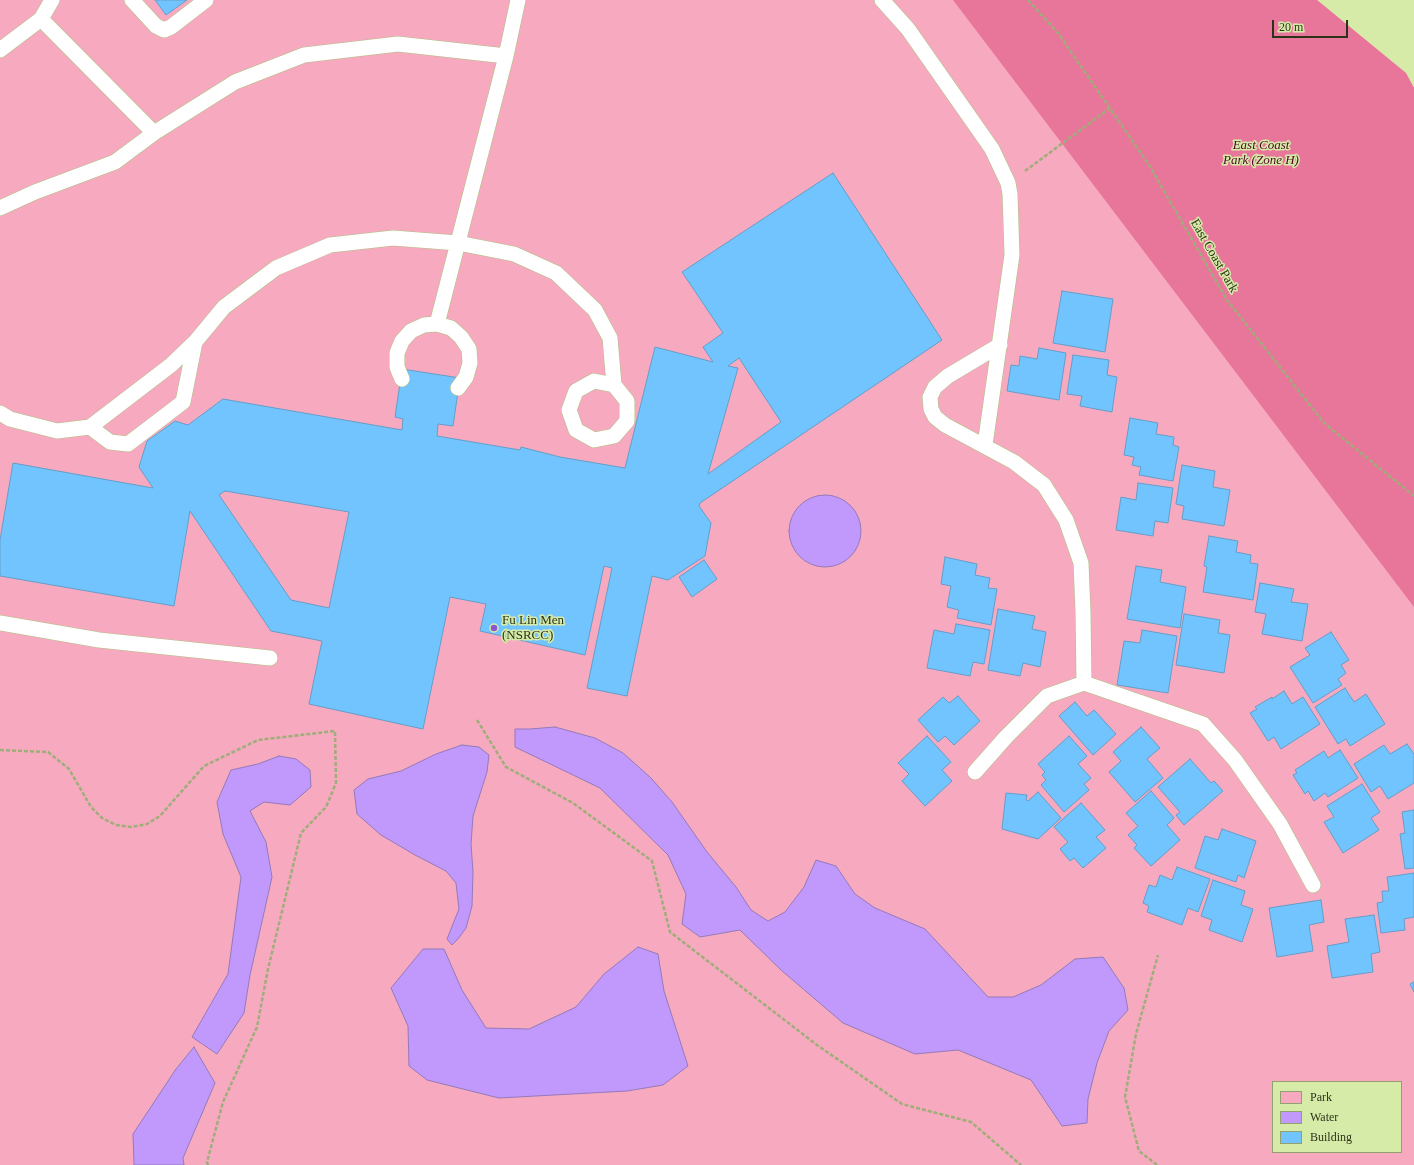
<!DOCTYPE html>
<html>
<head>
<meta charset="utf-8">
<style>
	body { margin:0 }
	#map { position:relative; width:1414px; height:1165px; overflow:hidden; background:#d7eba9; font-family:Georgia,serif }
	canvas { display:block }
	.legend { position:absolute; left:1272px; top:1081px; width:130px; height:72px; box-sizing:border-box; background:#d7eba9; border:1px solid #93a16f; margin:0; padding:5px 7px; list-style:none; font-size:12px; color:#2c3319 }
	.legend li { display:flex; align-items:center; gap:8px; height:20px }
	.legend b { width:20px; border:1px solid #93a16f }
	.scale { position:absolute; left:1272px; top:20px; width:76px; height:18px; box-sizing:border-box; border:2px solid #2c3319; border-top:0; padding-left:5px; font-size:12px; line-height:14px; white-space:nowrap; color:#2c3319; -webkit-text-stroke:3px #d7eba9; paint-order:stroke }
</style>
</head>
<body>
<div id="map">
<canvas width="1414" height="1165"></canvas>
<ul class="legend">
<li><b style="height:11px;background:#f7aabf"></b>Park</li>
<li><b style="height:11px;background:#c199fd"></b>Water</li>
<li><b style="height:11px;background:#72c4ff"></b>Building</li>
</ul>
<div class="scale">20 m</div>
</div>
<script>
const ctx = document.querySelector('canvas').getContext('2d');
ctx.lineJoin = 'round';
function paint(path, color) { ctx.fillStyle = color; ctx.fill(path, 'evenodd'); }
const poly = rows => new Path2D(rows.map(r => 'M' + r).join(''));
function stroke(path, color, width, dash) { ctx.strokeStyle = color; ctx.lineWidth = width; ctx.lineCap = dash ? 'butt' : 'round'; ctx.setLineDash(dash || []); ctx.stroke(path); }
function write(font, color, halo, rows, align = 'center') {
  ctx.font = font + ' Georgia,serif'; ctx.lineWidth = 3; ctx.setLineDash([]); ctx.textBaseline = 'middle'; ctx.strokeStyle = halo; ctx.fillStyle = color; for (const [text, x, y, turn = 0] of rows) {
    ctx.save(); ctx.translate(x, y); ctx.rotate((+turn || 0) * Math.PI / 180); ctx.textAlign = isNaN(turn) ? turn : align; if (halo) ctx.strokeText(text, 0, 0); ctx.fillText(text, 0, 0); ctx.restore();
  }
}
paint(poly([
	[0,0,1317,0,1406,73,1414,88,1414,1165,0,1165],
	[1273,1082,1401,1082,1401,1152,1273,1152]
]), '#f7aabf');
paint(poly([
	[953,0,1317,0,1406,73,1414,88,1414,607]
]), '#e8769a');
const water = poly([
	'789 531a36 36 0 1 1 72 0a36 36 0 1 1-72 0Z',
	[555,727,595,738,623,753,651,778,672,802,707,852,736,887,751,910,768,921,785,912,804,887,816,860,836,866,855,894,875,908,925,929,988,997,1013,997,1041,985,1075,959,1103,957,1124,988,1128,1010,1109,1031,1097,1063,1088,1099,1087,1123,1062,1126,1031,1080,958,1050,915,1054,843,1023,781,970,740,930,700,937,682,924,686,894,668,855,600,788,515,747,515,729,530,729,555,727],
	[462,745,479,747,489,755,487,772,473,816,471,844,473,872,472,906,466,928,458,939,452,945,447,939,459,909,456,883,446,871,415,855,381,835,357,814,354,790,368,779,401,771,436,754,462,745],
	[279,756,296,759,310,770,311,787,290,805,264,802,250,811,266,842,272,877,250,975,244,1013,217,1054,192,1037,228,974,241,877,223,834,217,802,231,770,258,764,279,756],
	[638,947,658,954,664,991,688,1066,663,1085,627,1091,499,1098,427,1080,409,1066,408,1026,391,988,423,949,444,949,462,990,486,1028,529,1029,576,1007,604,974,638,947],
	[194,1047,215,1083,183,1158,184,1165,134,1165,133,1134,176,1069,194,1047]
]);
paint(water, '#c199fd');
stroke(water, '#947ab9', 1);
const building = poly([
	[155,0,187,0,166,15,155,0],
	[833,173,942,340,700,503,699,506,711,523,705,556,668,580,652,576,627,696,587,688,612,568,604,566,585,655,480,631,486,604,450,597,423,729,309,704,322,641,271,631,190,511,174,606,0,576,0,540,13,463,153,488,139,467,147,441,175,421,188,425,223,399,402,430,403,419,395,417,402,369,460,378,453,426,438,424,437,436,520,450,521,447,560,457,625,468,655,347,713,362,703,347,723,333,682,272,833,173],
	[739,358,781,422,708,474,738,368,728,366,739,358],
	[225,491,349,512,329,608,291,600,219,495,225,491],
	[1062,291,1113,299,1105,352,1053,343,1062,291],
	[1039,348,1066,353,1059,400,1007,391,1011,365,1019,366,1020,356,1037,359,1039,348],
	[1073,355,1109,360,1107,375,1117,377,1112,412,1080,406,1082,396,1067,394,1073,355],
	[1130,418,1158,423,1156,434,1174,437,1173,445,1179,447,1173,481,1139,475,1141,467,1132,465,1134,457,1124,455,1130,418],
	[1182,465,1215,471,1213,487,1230,490,1224,526,1182,519,1184,506,1176,504,1182,465],
	[1138,483,1173,488,1168,523,1155,521,1153,536,1116,530,1121,497,1136,500,1138,483],
	[1209,536,1238,541,1236,552,1251,555,1250,563,1258,564,1253,600,1203,592,1207,567,1204,566,1209,536],
	[945,557,977,564,975,575,990,578,988,588,997,589,991,625,957,618,959,610,947,607,951,586,941,584,945,557],
	[704,560,717,579,692,597,679,577,704,560],
	[1136,566,1162,570,1160,582,1186,587,1180,628,1127,619,1136,566],
	[1260,583,1294,589,1291,602,1308,604,1302,641,1262,634,1266,614,1255,612,1260,583],
	[998,609,1035,616,1032,629,1046,632,1040,667,1023,663,1020,676,988,670,998,609],
	[1184,614,1220,620,1218,633,1230,635,1224,673,1176,665,1184,614],
	[956,624,990,630,984,664,973,662,970,676,927,668,934,630,954,634,956,624],
	[1142,630,1177,636,1168,693,1117,685,1124,641,1140,643,1142,630],
	[1331,632,1349,660,1341,665,1346,673,1338,679,1342,685,1313,703,1290,667,1310,655,1305,648,1331,632],
	[1345,688,1354,702,1366,694,1385,724,1350,746,1346,739,1338,744,1315,707,1345,688],
	[1284,691,1292,704,1303,697,1320,724,1281,749,1274,737,1268,741,1250,713,1257,709,1255,707,1272,697,1272,699,1284,691],
	[958,696,980,721,954,745,945,736,938,742,918,720,943,697,949,703,958,696],
	[1075,702,1087,716,1094,710,1116,734,1093,755,1059,716,1075,702],
	[1141,727,1160,748,1147,759,1163,778,1135,802,1109,772,1121,761,1113,752,1141,727],
	[927,736,951,762,942,770,952,781,925,806,902,781,909,774,898,763,927,736],
	[1069,736,1087,756,1078,764,1091,778,1084,784,1089,790,1064,812,1041,785,1046,780,1042,775,1045,772,1038,764,1069,736],
	[1407,744,1414,754,1414,783,1388,799,1380,786,1371,792,1354,764,1384,745,1390,754,1407,744],
	[1340,750,1358,778,1328,797,1325,793,1314,801,1308,791,1305,794,1293,775,1297,773,1295,770,1324,751,1328,758,1340,750],
	[1190,759,1211,783,1214,781,1223,791,1184,825,1176,815,1180,812,1158,787,1190,759],
	[1362,784,1380,812,1371,818,1379,830,1343,853,1324,822,1334,817,1327,806,1362,784],
	[1151,791,1174,818,1167,825,1180,840,1151,866,1134,848,1137,845,1128,835,1138,826,1126,813,1151,791],
	[1038,792,1061,818,1038,839,1002,829,1006,793,1027,795,1026,800,1028,801,1038,792],
	[1081,803,1105,830,1096,837,1106,848,1083,868,1074,858,1070,861,1060,849,1068,842,1054,827,1081,803],
	[1414,810,1414,868,1405,869,1400,834,1405,833,1402,812,1414,810],
	[1222,829,1256,841,1244,878,1238,875,1236,882,1195,868,1205,836,1218,840,1222,829],
	[1177,867,1210,879,1198,912,1188,908,1182,925,1147,912,1149,906,1143,903,1149,885,1156,887,1160,875,1172,880,1177,867],
	[1414,873,1414,917,1404,919,1405,930,1381,933,1377,903,1383,902,1382,891,1389,891,1387,877,1414,873],
	[1213,880,1245,891,1241,905,1253,909,1242,942,1209,930,1212,920,1201,916,1213,880],
	[1321,900,1324,922,1309,925,1313,951,1277,957,1269,908,1321,900],
	[1374,915,1380,952,1371,954,1373,972,1332,978,1327,946,1349,942,1345,919,1374,915],
	[1414,982,1414,992,1410,984,1414,982]
]);
paint(building, '#72c4ff');
stroke(building, '#649ec9', 1);
const service = poly([
	[132,0,156,26,164,30,171,27,206,0],
	[882,0,908,29,992,149,1008,183,1010,194,1012,255,985,445],
	[41,19,154,133],
	[0,50,41,19,52,0],
	[0,208,35,192,115,162,154,133,235,82,304,55,398,44,506,56],
	[437,324,506,56,518,0],
	[1000,345,948,376,935,387,930,397,931,409,935,417,945,425,1014,462,1044,485,1066,520,1081,563,1083,612,1084,683],
	[402,379,397,367,397,353,402,341,411,331,424,325,437,324,451,328,461,337,469,349,470,363,466,377,458,388],
	[0,413,10,419,57,431,90,427,171,365,195,342,224,307,276,268,330,245,393,238,458,243,514,254,556,273,595,310,610,338,614,385,627,401,627,421,614,436,594,440,576,430,569,410,576,391,594,381,614,385],
	[90,427,110,442,128,444,183,402,195,342],
	[0,623,99,640,270,658],
	[975,772,1006,737,1047,696,1084,683,1203,724,1235,760,1280,824,1313,885]
]);
stroke(service, '#aec080', 16);
stroke(poly([
	[1028,0,1058,33,1149,165,1227,300,1324,423,1414,496],
	[1025,171,1110,108],
	[477,720,506,767,573,803,652,861,670,932,817,1045,902,1104,971,1122,1021,1165],
	[0,750,48,752,69,769,91,807,102,818,116,825,131,827,147,824,160,816,204,766,258,740,335,731,336,783,326,807,301,833,268,969,257,1027,223,1102,207,1162,208,1165],
	[1157,1165,1139,1151,1125,1097,1136,1034,1158,955]
]), '#9ead79', 2.5, [4, 2]);
stroke(service, '#fff', 15);
for (const [x, y, r, color] of [
	[494,628,4,"#8b55cd"]
]) { const dot = new Path2D(); dot.arc(x, y, r, 0, 2 * Math.PI); ctx.fillStyle = color; ctx.fill(dot); stroke(dot, '#d7eba9', 1.5); }
write('italic 13px', '#4e0625', '#d7eba9', [
	["East Coast",1261,146],
	["Park (Zone H)",1261,161]
]);
write('13px', '#2c3319', '#d7eba9', [
	["East Coast Park",1214,256,60]
]);
write('13px', '#2c3319', '#d7eba9', [
	["Fu Lin Men",502,621],
	["(NSRCC)",502,636]
], 'left');
</script>
</body>
</html>
